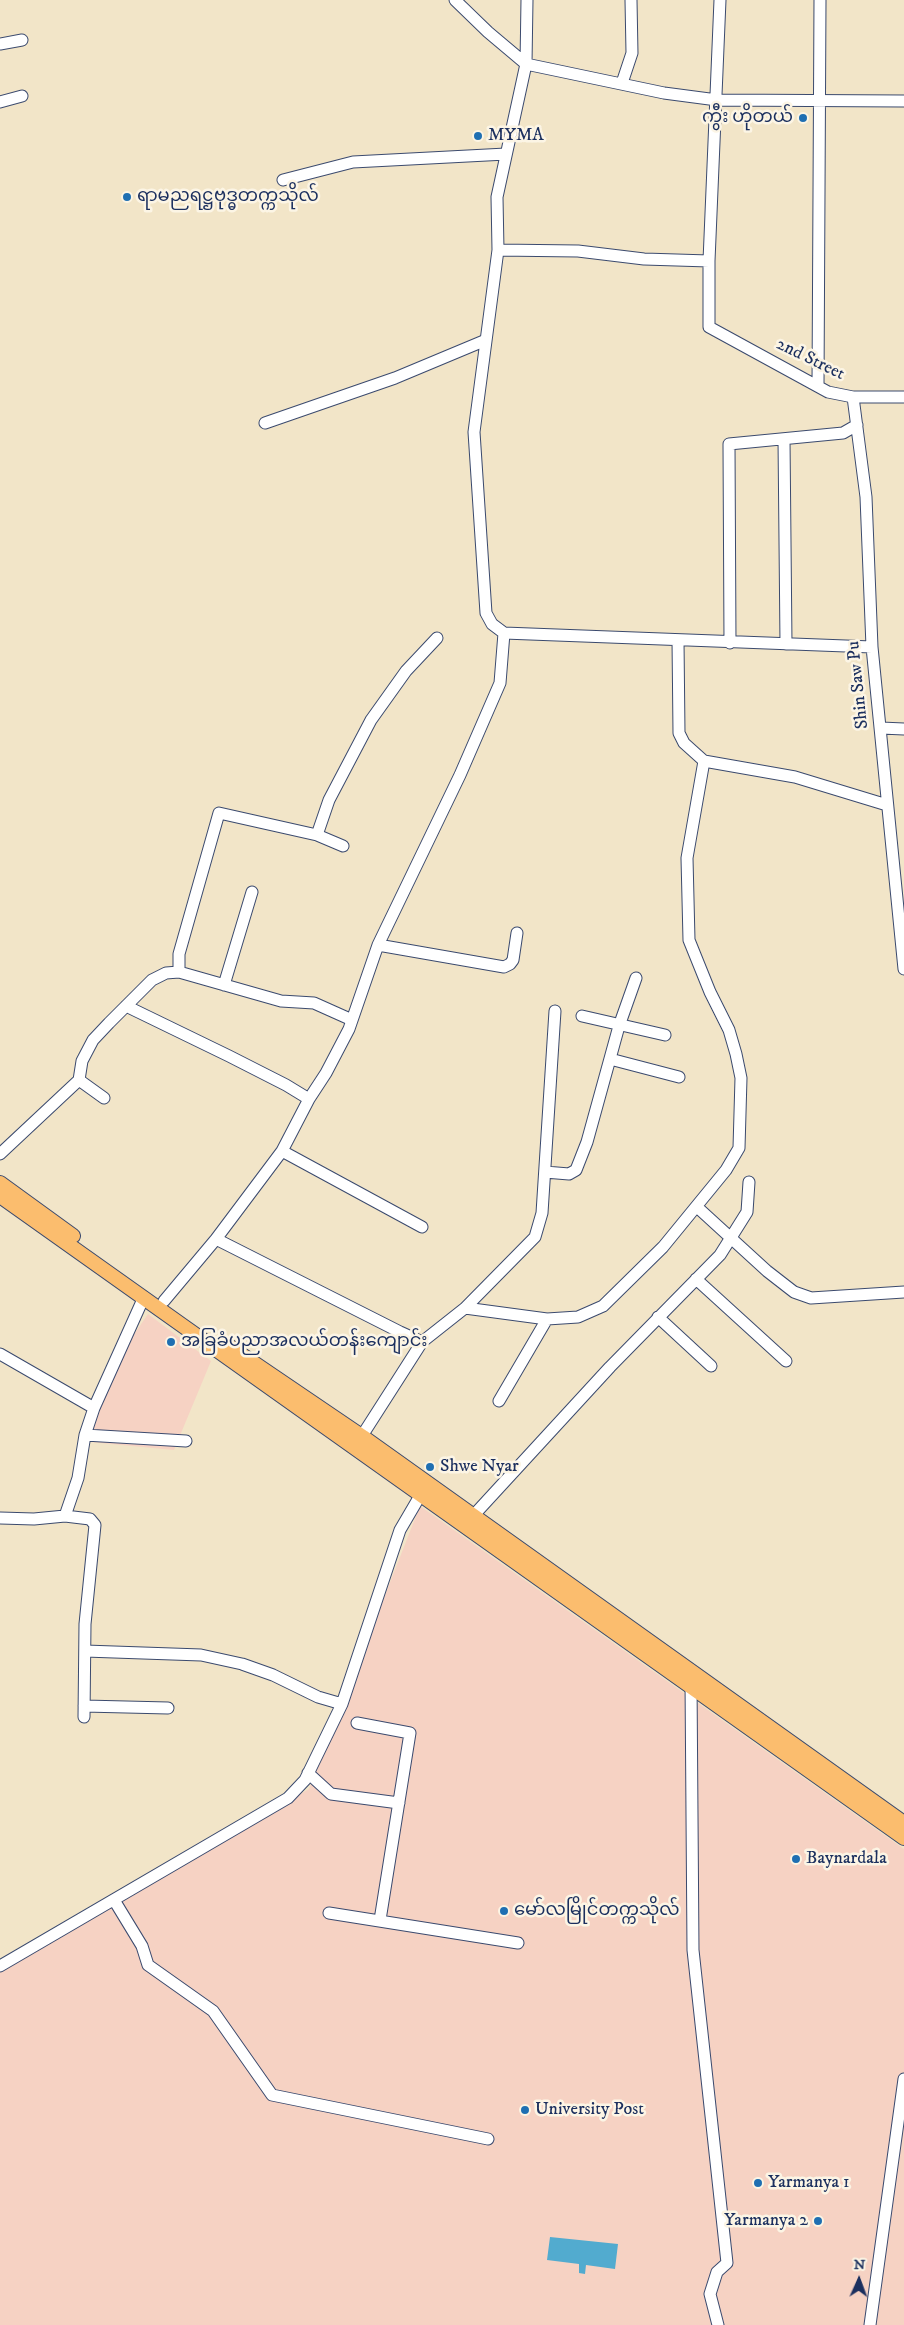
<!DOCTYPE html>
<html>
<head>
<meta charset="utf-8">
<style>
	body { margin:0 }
	#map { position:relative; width:904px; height:2325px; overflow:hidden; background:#f2e5c8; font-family:"IM FELL DW Pica",serif }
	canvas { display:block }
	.north { position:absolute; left:834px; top:2255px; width:50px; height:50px; -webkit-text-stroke:4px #fcf5e5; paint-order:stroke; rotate:2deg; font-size:14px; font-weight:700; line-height:20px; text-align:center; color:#1b2f5e }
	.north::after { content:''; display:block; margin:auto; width:18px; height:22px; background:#1b2f5e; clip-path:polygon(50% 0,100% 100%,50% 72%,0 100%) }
</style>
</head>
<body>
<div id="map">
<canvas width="904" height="2325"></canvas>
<div class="north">N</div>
</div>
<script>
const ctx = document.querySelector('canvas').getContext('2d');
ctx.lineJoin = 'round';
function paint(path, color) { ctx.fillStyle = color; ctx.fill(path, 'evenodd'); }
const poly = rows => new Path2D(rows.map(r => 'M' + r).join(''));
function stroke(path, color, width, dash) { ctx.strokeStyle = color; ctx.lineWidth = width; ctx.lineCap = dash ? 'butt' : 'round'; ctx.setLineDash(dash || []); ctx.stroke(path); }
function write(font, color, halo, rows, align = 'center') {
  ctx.font = font + ' "IM FELL DW Pica","Noto Sans Myanmar",serif'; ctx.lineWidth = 5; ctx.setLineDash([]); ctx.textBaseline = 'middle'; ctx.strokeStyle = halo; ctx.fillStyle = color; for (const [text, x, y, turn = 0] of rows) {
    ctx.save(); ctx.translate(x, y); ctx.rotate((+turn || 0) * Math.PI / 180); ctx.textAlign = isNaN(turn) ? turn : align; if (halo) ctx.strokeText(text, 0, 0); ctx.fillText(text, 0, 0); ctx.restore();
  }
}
paint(poly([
	[148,1314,211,1361,174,1450,90,1442,99,1408,118,1358],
	[420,1506,904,1849,904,2325,0,2325,0,1972,309,1789]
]), '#f6d2c3');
paint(poly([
	[550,2237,618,2244,615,2269,586,2265,585,2274,579,2273,579,2264,547,2260]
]), '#52abcf');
const minor = poly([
	[455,0,488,32,526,64,664,93,717,100,904,101],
	[527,0,526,64,497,197,498,250,474,432,486,613,492,624,504,633,872,647],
	[720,0,709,261,709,327,828,392,853,397,904,397],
	[0,44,22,40],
	[622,83,632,53,631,0],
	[0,102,22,96],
	[283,180,353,162,506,154],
	[498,250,578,251,644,259,709,261],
	[818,386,820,0],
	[853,397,866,497,872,647,904,969],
	[265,423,395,378,486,340],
	[784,439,786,644],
	[678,640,679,733,684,743,704,761,795,777,887,805],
	[730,643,729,444,843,433,857,425],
	[881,728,904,729],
	[317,835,329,800,371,720,406,671,437,638],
	[378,945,504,967,510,964,513,960,517,933],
	[179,972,179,954,219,813,317,835,343,846],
	[224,985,252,892],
	[126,1006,229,1056,286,1085,309,1099],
	[582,1016,665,1035],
	[610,1059,679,1077],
	[104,1098,79,1080,82,1061,93,1040,109,1023,152,980,166,973,179,972,281,1001,314,1003,352,1020],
	[282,1151,422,1227],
	[0,1154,79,1080],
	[545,1172,569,1174,576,1170,587,1142,619,1026,636,978],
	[697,1207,767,1271,794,1292,811,1298,904,1292],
	[216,1239,400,1332,422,1342],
	[696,1279,786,1361],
	[164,1301,216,1239,282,1151,309,1099,326,1073,349,1029,378,945,460,775,500,683,504,633],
	[465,1308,547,1319,578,1317,603,1306,663,1247,726,1170,739,1148,741,1078,736,1054,729,1030,710,992,689,940,687,858,704,761],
	[658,1317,711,1366],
	[0,1354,94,1408],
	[499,1401,547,1319],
	[85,1435,186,1441],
	[358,1442,422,1342,465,1308,535,1237,542,1213,555,1011],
	[65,1516,90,1519,95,1525,85,1624,84,1717],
	[473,1516,610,1367,720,1255,747,1212,749,1182],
	[0,1518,34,1519,65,1516,78,1478,85,1435,94,1408,144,1297],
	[85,1651,201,1655,242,1664,273,1675,318,1697,342,1704],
	[691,1680,693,1950,727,2263,717,2272,710,2294,718,2325],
	[84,1706,168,1708],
	[357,1723,410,1733,380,1920],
	[308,1773,331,1794,399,1803],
	[114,1900,142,1946,148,1965,213,2011,272,2095,488,2139],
	[329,1913,518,1943],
	[0,1966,288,1798,305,1780,342,1704,400,1530,424,1489],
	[870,2325,904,2079]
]);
const major = poly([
	[0,1183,73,1236],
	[0,1196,904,1838],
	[229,1346,363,1437,904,1823]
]);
stroke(minor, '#3b4a6e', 13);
stroke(major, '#3b4a6e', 16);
stroke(minor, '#fff', 11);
stroke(major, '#fbbd6e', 14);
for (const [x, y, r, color] of [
	[803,118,5,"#1f6fb2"],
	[478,136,5,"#1f6fb2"],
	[127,197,5,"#1f6fb2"],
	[171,1342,5,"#1f6fb2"],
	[430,1467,5,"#1f6fb2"],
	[796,1859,5,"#1f6fb2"],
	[504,1911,5,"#1f6fb2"],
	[525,2110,5,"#1f6fb2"],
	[758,2183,5,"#1f6fb2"],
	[818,2221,5,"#1f6fb2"]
]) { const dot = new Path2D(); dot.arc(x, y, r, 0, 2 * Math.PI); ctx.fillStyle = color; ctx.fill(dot); stroke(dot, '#fcf5e5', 2); }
write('18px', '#1b2f5e', '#fcf5e5', [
	["ကွီး ဟိုတယ်",793,118,"right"],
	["MYMA",488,136],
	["ရာမညရဋ္ဌဗုဒ္ဓတက္ကသိုလ်",137,197],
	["အခြခံပညာအလယ်တန်းကျောင်း",181,1342],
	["Shwe Nyar",440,1467],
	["Baynardala",806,1859],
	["မော်လမြိုင်တက္ကသိုလ်",514,1911],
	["University Post",535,2110],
	["Yarmanya 1",768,2183],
	["Yarmanya 2",808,2221,"right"]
], 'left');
write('18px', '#1b2f5e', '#fcf5e5', [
	["2nd Street",810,360,26],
	["Shin Saw Pu",859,685,-96]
]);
</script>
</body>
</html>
